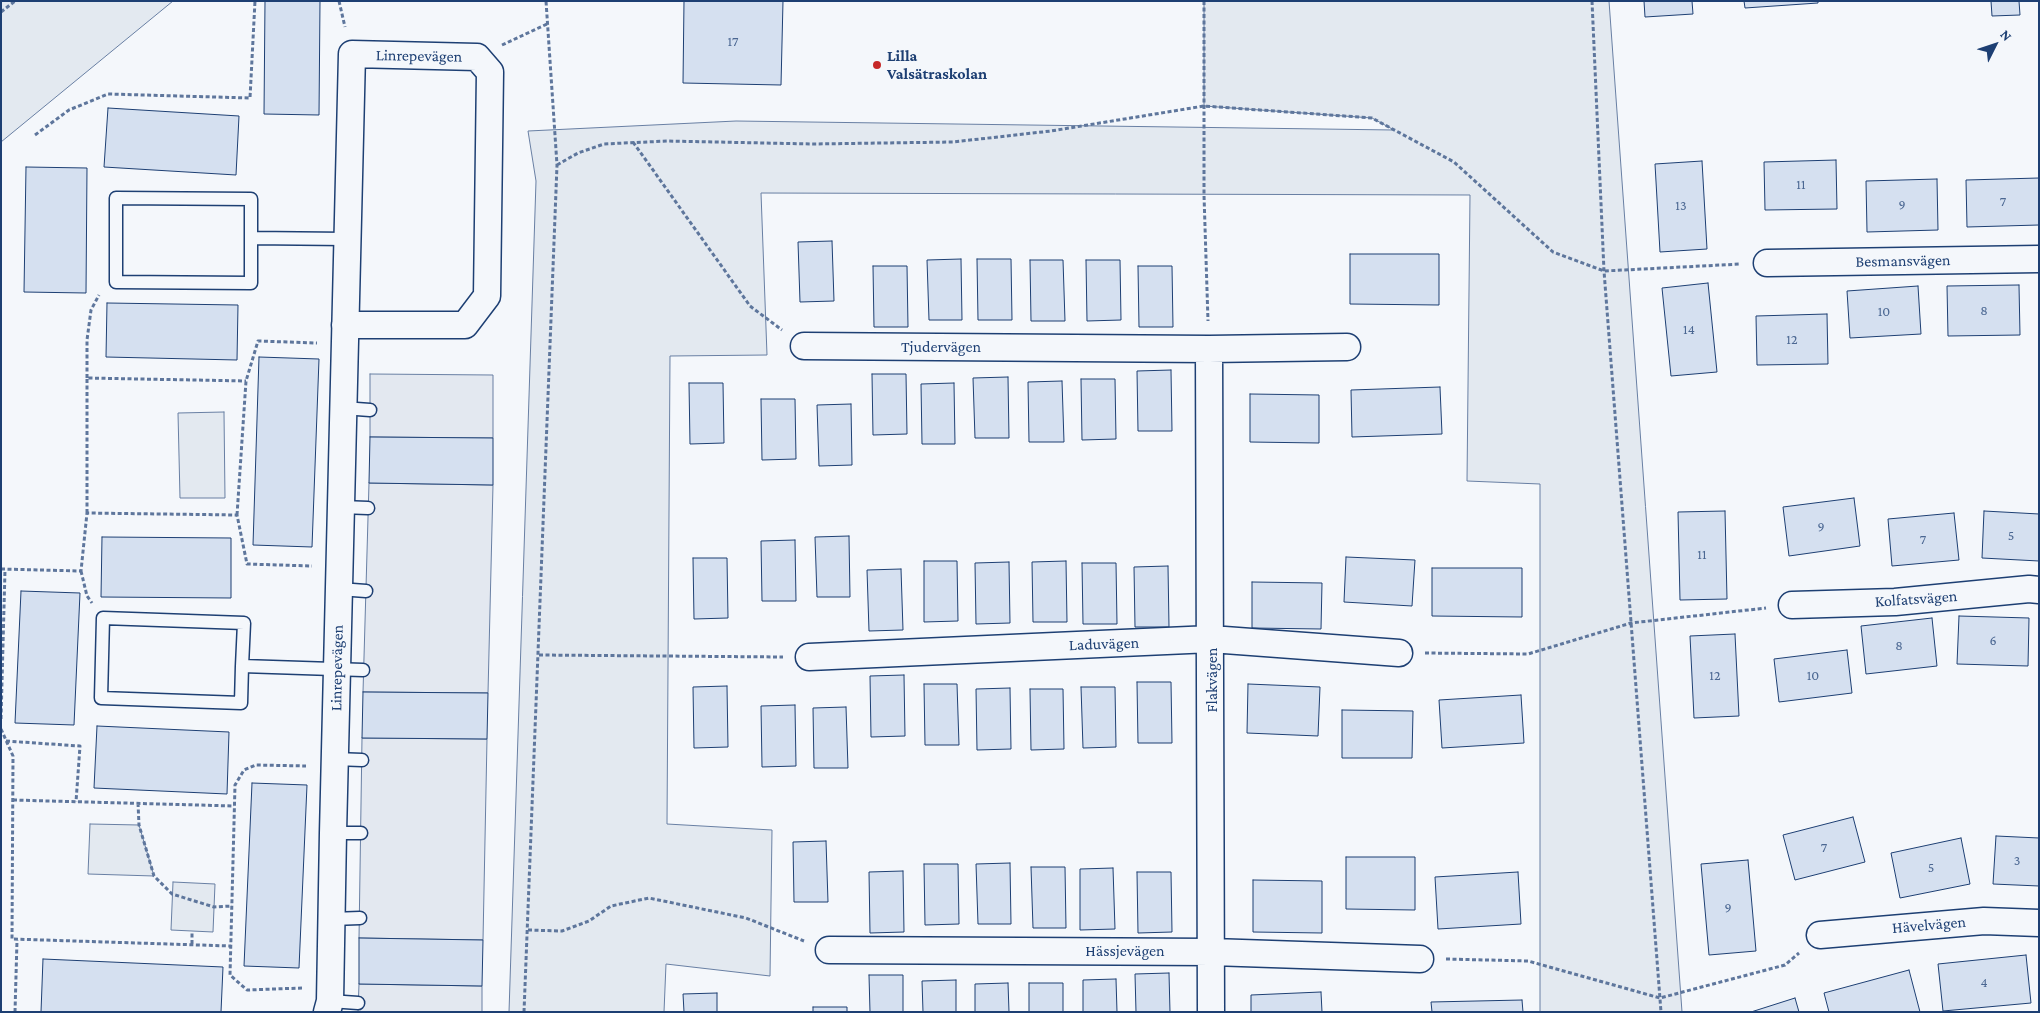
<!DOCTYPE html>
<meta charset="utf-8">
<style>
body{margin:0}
#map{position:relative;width:2040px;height:1013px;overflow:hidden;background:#f4f7fb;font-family:"Crimson Pro",serif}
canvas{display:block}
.frame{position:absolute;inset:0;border:2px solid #1d3f73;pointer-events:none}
.north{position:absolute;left:1970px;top:20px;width:50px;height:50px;-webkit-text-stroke:4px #f4f7fb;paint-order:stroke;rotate:49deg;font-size:14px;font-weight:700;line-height:20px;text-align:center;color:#1d3f73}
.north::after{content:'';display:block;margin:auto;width:18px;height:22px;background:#1d3f73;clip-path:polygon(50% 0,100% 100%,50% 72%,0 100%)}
</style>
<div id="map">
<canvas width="2040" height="1013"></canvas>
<div class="frame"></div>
<div class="north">N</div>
</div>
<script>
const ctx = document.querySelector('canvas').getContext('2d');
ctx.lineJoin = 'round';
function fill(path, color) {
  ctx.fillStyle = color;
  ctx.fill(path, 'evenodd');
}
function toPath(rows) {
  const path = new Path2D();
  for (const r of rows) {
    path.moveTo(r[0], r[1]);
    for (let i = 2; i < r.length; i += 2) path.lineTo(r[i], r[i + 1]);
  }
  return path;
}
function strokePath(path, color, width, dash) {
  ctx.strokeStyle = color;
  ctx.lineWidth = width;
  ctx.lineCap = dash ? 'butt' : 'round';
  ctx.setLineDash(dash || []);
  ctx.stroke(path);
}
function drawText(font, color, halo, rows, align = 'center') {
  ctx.font = font + ' "Crimson Pro",serif';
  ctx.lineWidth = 4;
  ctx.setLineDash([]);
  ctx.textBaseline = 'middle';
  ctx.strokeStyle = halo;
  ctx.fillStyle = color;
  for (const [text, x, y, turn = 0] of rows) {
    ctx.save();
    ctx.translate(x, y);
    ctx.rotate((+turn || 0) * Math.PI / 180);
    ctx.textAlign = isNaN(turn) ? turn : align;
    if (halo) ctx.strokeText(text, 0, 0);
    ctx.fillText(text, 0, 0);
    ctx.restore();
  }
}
const green = toPath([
 [1,1,173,1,1,142,1,1],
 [1204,1,1609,1,1682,1012,1540,1012,1540,484,1467,481,1470,195,761,193,767,355,670,356,667,824,772,830,770,976,666,964,664,1012,509,1012,536,181,528,131,736,121,1394,130,1372,118,1204,106,1204,1],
 [224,412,225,498,180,498,178,413,224,412],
 [90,824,139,825,154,876,88,874,90,824],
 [173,882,215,884,213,932,171,930,173,882]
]);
fill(green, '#e3e9f0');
strokePath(green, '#687fa3', 1);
const parking = toPath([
 [370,374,493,375,493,438,370,437,370,374],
 [369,483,493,485,488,693,363,692,369,483],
 [362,738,487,739,483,940,359,938,362,738],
 [359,984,482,986,482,1012,358,1012,359,984]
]);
fill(parking, '#e3e8f0');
strokePath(parking, '#687fa3', 1);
const building = toPath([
 [265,1,320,1,319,115,264,114,265,1],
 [684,1,783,1,781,85,683,83,684,1],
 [1644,1,1692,1,1693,14,1645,17,1644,1],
 [1744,1,1818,1,1818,3,1745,8,1744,1],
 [1991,1,2019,1,2020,15,1992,16,1991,1],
 [108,108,239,116,236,175,104,167,108,108],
 [1836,160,1837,209,1765,210,1764,162,1836,160],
 [1702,161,1707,249,1660,252,1655,164,1702,161],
 [26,167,87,168,86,293,24,292,26,167],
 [2039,178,2039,225,1967,227,1966,180,2039,178],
 [1937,179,1938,230,1867,232,1866,181,1937,179],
 [832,241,834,301,800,302,798,242,832,241],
 [1350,254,1439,254,1439,305,1350,304,1350,254],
 [961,259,962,320,929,320,927,260,961,259],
 [977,259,1011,259,1012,320,978,320,977,259],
 [1030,260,1063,260,1065,321,1031,321,1030,260],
 [1086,260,1120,260,1121,320,1087,321,1086,260],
 [873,266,907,266,908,327,874,327,873,266],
 [1138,266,1172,266,1173,327,1139,327,1138,266],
 [1708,283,1717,372,1671,376,1662,288,1708,283],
 [2019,285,2020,335,1948,336,1947,286,2019,285],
 [1918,286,1921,334,1850,338,1847,291,1918,286],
 [107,303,238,305,237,360,106,357,107,303],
 [1827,314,1828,364,1757,365,1756,316,1827,314],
 [259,357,319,359,312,547,253,545,259,357],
 [1171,370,1172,431,1138,431,1137,371,1171,370],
 [872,374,906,374,907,434,873,435,872,374],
 [1008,377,1009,438,975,438,973,378,1008,377],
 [1081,379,1115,379,1116,439,1082,440,1081,379],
 [1062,381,1064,442,1029,442,1028,382,1062,381],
 [689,383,723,383,724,443,690,444,689,383],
 [954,383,955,444,922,444,921,384,954,383],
 [1440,387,1442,434,1352,437,1351,390,1440,387],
 [1250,394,1319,395,1319,443,1250,442,1250,394],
 [761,399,795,399,796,459,762,460,761,399],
 [851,404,852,465,819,466,817,405,851,404],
 [370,437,493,438,493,485,369,483,370,437],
 [1854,498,1860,546,1789,556,1783,507,1854,498],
 [1725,511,1727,599,1680,600,1678,512,1725,511],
 [1984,511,2039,514,2039,561,1982,558,1984,511],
 [1954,513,1959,560,1892,566,1888,519,1954,513],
 [849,536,850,597,817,597,815,537,849,536],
 [102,537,231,538,231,598,101,597,102,537],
 [795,540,796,601,762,601,761,541,795,540],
 [1346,557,1415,560,1412,606,1344,602,1346,557],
 [693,558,727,558,728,618,694,619,693,558],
 [924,561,957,561,958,621,924,622,924,561],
 [1066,561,1067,622,1033,622,1032,562,1066,561],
 [1009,562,1010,623,976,624,975,563,1009,562],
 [1082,563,1116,563,1117,624,1083,624,1082,563],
 [1168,566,1169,627,1135,627,1134,567,1168,566],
 [1432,568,1522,568,1522,617,1432,616,1432,568],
 [901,569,903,630,869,631,867,570,901,569],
 [1252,582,1322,583,1321,629,1252,628,1252,582],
 [21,591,80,593,74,725,15,723,21,591],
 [1959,616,2029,618,2028,666,1957,664,1959,616],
 [1932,618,1937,666,1866,674,1861,626,1932,618],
 [1735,634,1739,716,1694,718,1690,636,1735,634],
 [1847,650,1852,693,1779,702,1774,659,1847,650],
 [904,675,905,736,871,737,870,676,904,675],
 [1137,682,1171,682,1172,743,1138,743,1137,682],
 [924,684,957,684,959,745,925,745,924,684],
 [1248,684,1320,687,1318,736,1247,733,1248,684],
 [727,686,728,747,694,748,693,687,727,686],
 [1081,687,1115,687,1116,747,1083,748,1081,687],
 [1010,688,1011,749,977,750,976,689,1010,688],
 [1030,689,1063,689,1064,749,1031,750,1030,689],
 [363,692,488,693,487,739,362,738,363,692],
 [1521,695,1524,743,1442,748,1439,700,1521,695],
 [795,705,796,766,762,767,761,706,795,705],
 [846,707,848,768,814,768,813,708,846,707],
 [1342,710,1413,711,1412,758,1342,758,1342,710],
 [97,726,229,732,227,794,94,788,97,726],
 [252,783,307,785,299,968,244,966,252,783],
 [1853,817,1865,862,1795,880,1783,835,1853,817],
 [1996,836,2039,838,2039,886,1993,884,1996,836],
 [1961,838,1970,884,1900,898,1891,853,1961,838],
 [826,841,828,902,794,902,793,842,826,841],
 [1346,857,1415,857,1415,910,1346,909,1346,857],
 [1748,860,1756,951,1709,955,1701,864,1748,860],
 [1010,863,1011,924,978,924,976,864,1010,863],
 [924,864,958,864,959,924,925,925,924,864],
 [1031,867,1065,867,1066,928,1033,928,1031,867],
 [1113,868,1115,929,1080,930,1080,869,1113,868],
 [903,871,904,932,870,933,869,872,903,871],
 [1137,872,1171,872,1172,932,1138,933,1137,872],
 [1518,872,1521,924,1438,929,1435,877,1518,872],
 [1253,880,1322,881,1322,933,1253,932,1253,880],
 [359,938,483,940,482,986,359,984,359,938],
 [2026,955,2031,1003,1943,1011,1938,964,2026,955],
 [43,959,223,967,221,1012,41,1012,43,959],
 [1909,970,1920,1012,1829,1012,1824,993,1909,970],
 [1169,973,1170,1012,1136,1012,1135,974,1169,973],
 [869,975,903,975,903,1012,870,1012,869,975],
 [1116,979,1117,1012,1083,1012,1083,980,1116,979],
 [956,980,956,1012,923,1012,922,981,956,980],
 [1008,983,1009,1012,975,1012,975,984,1008,983],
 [1029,983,1063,983,1063,1012,1029,1012,1029,983],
 [1321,992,1322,1012,1251,1012,1251,995,1321,992],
 [717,993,717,1012,684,1012,683,994,717,993],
 [1795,998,1799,1012,1751,1012,1795,998],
 [1522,1000,1523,1012,1432,1012,1431,1002,1522,1000],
 [813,1007,847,1007,847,1012,813,1012,813,1007]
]);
fill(building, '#d5e0f0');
strokePath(building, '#1d3f73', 1);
const service = toPath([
 [251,238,251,283,116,282,116,198,251,199,251,238,347,239],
 [343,408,370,410],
 [341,507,368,508],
 [339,589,366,591],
 [242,666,241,703,101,698,103,618,244,623,242,666,363,670],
 [335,759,362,760],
 [333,833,361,833],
 [332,919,360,918],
 [330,1001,358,1003]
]);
const minor = toPath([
 [1767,263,2039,259],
 [804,346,1209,349,1347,347],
 [1209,349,1211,1012],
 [1792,605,1895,602,2029,589,2039,590],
 [809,657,1211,639,1399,653],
 [1820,935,1984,921,2039,923],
 [829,950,1212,952,1420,959],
 [327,1012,330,1001,333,833,352,54,477,57,490,72,487,296,465,325,345,325]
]);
strokePath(service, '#1d3f73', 15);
strokePath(minor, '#1d3f73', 29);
strokePath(toPath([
 [339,1,345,27],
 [1204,1,1204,195,1208,321],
 [1592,1,1604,271,1661,1012],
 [1,12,15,1],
 [502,45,547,24],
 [35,135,69,110,108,94,250,98,255,1],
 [633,142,750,306,782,330],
 [557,165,578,153,604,144,667,141,813,144,953,142,1051,131,1204,106,1372,118,1454,162,1553,252,1604,271,1741,264],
 [87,378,87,340,91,310,99,295],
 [87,513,87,378,246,381],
 [237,515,246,381,258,341,317,343],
 [1,569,81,571,87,513,237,515,247,564,312,566],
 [81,571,87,596,92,603],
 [1425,653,1528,654,1631,623,1766,608],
 [539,655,783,657],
 [1,719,5,570],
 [1,729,13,756,12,939,231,946],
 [6,741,80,746,76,802],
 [13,800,234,806],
 [138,803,139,825,154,876,172,894,214,907,232,906],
 [528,930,562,931,589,921,611,906,649,898,746,918,804,941],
 [192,944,192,931],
 [1446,959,1528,961,1660,998,1785,965,1799,953],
 [302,988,247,990,230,975,235,785,244,770,256,765,306,766],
 [15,1012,17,940],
 [524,1012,557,165,546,1]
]), '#5e769c', 3, [4, 2.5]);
strokePath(service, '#f4f7fb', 12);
strokePath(minor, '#f4f7fb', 26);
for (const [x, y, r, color] of [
 [877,65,5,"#c62828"]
]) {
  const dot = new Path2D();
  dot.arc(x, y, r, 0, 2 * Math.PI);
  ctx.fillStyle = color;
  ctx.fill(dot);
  strokePath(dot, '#f4f7fb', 2);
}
drawText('14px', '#4b6792', null, [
 ["17",733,42],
 ["11",1801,185],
 ["7",2003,202],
 ["9",1902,205],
 ["13",1681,206],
 ["8",1984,311],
 ["10",1884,312],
 ["14",1689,330],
 ["12",1792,340],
 ["9",1821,527],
 ["5",2011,536],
 ["7",1923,540],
 ["11",1702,555],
 ["6",1993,641],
 ["8",1899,646],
 ["12",1715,676],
 ["10",1813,676],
 ["7",1824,848],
 ["3",2017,861],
 ["5",1931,868],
 ["9",1728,908],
 ["4",1984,983]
]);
drawText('16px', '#1d3f73', '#f4f7fb', [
 ["Linrepevägen",419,56,1],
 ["Besmansvägen",1903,261,-1],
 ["Tjudervägen",941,347],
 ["Kolfatsvägen",1916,599,-4],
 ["Laduvägen",1104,644,-2],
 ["Linrepevägen",337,668,-89],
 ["Flakvägen",1212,680,-90],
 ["Hävelvägen",1929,925,-5],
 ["Hässjevägen",1125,951]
]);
drawText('bold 16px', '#1d3f73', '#f4f7fb', [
 ["Lilla",887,56],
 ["Valsätraskolan",887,74]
], 'left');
</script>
